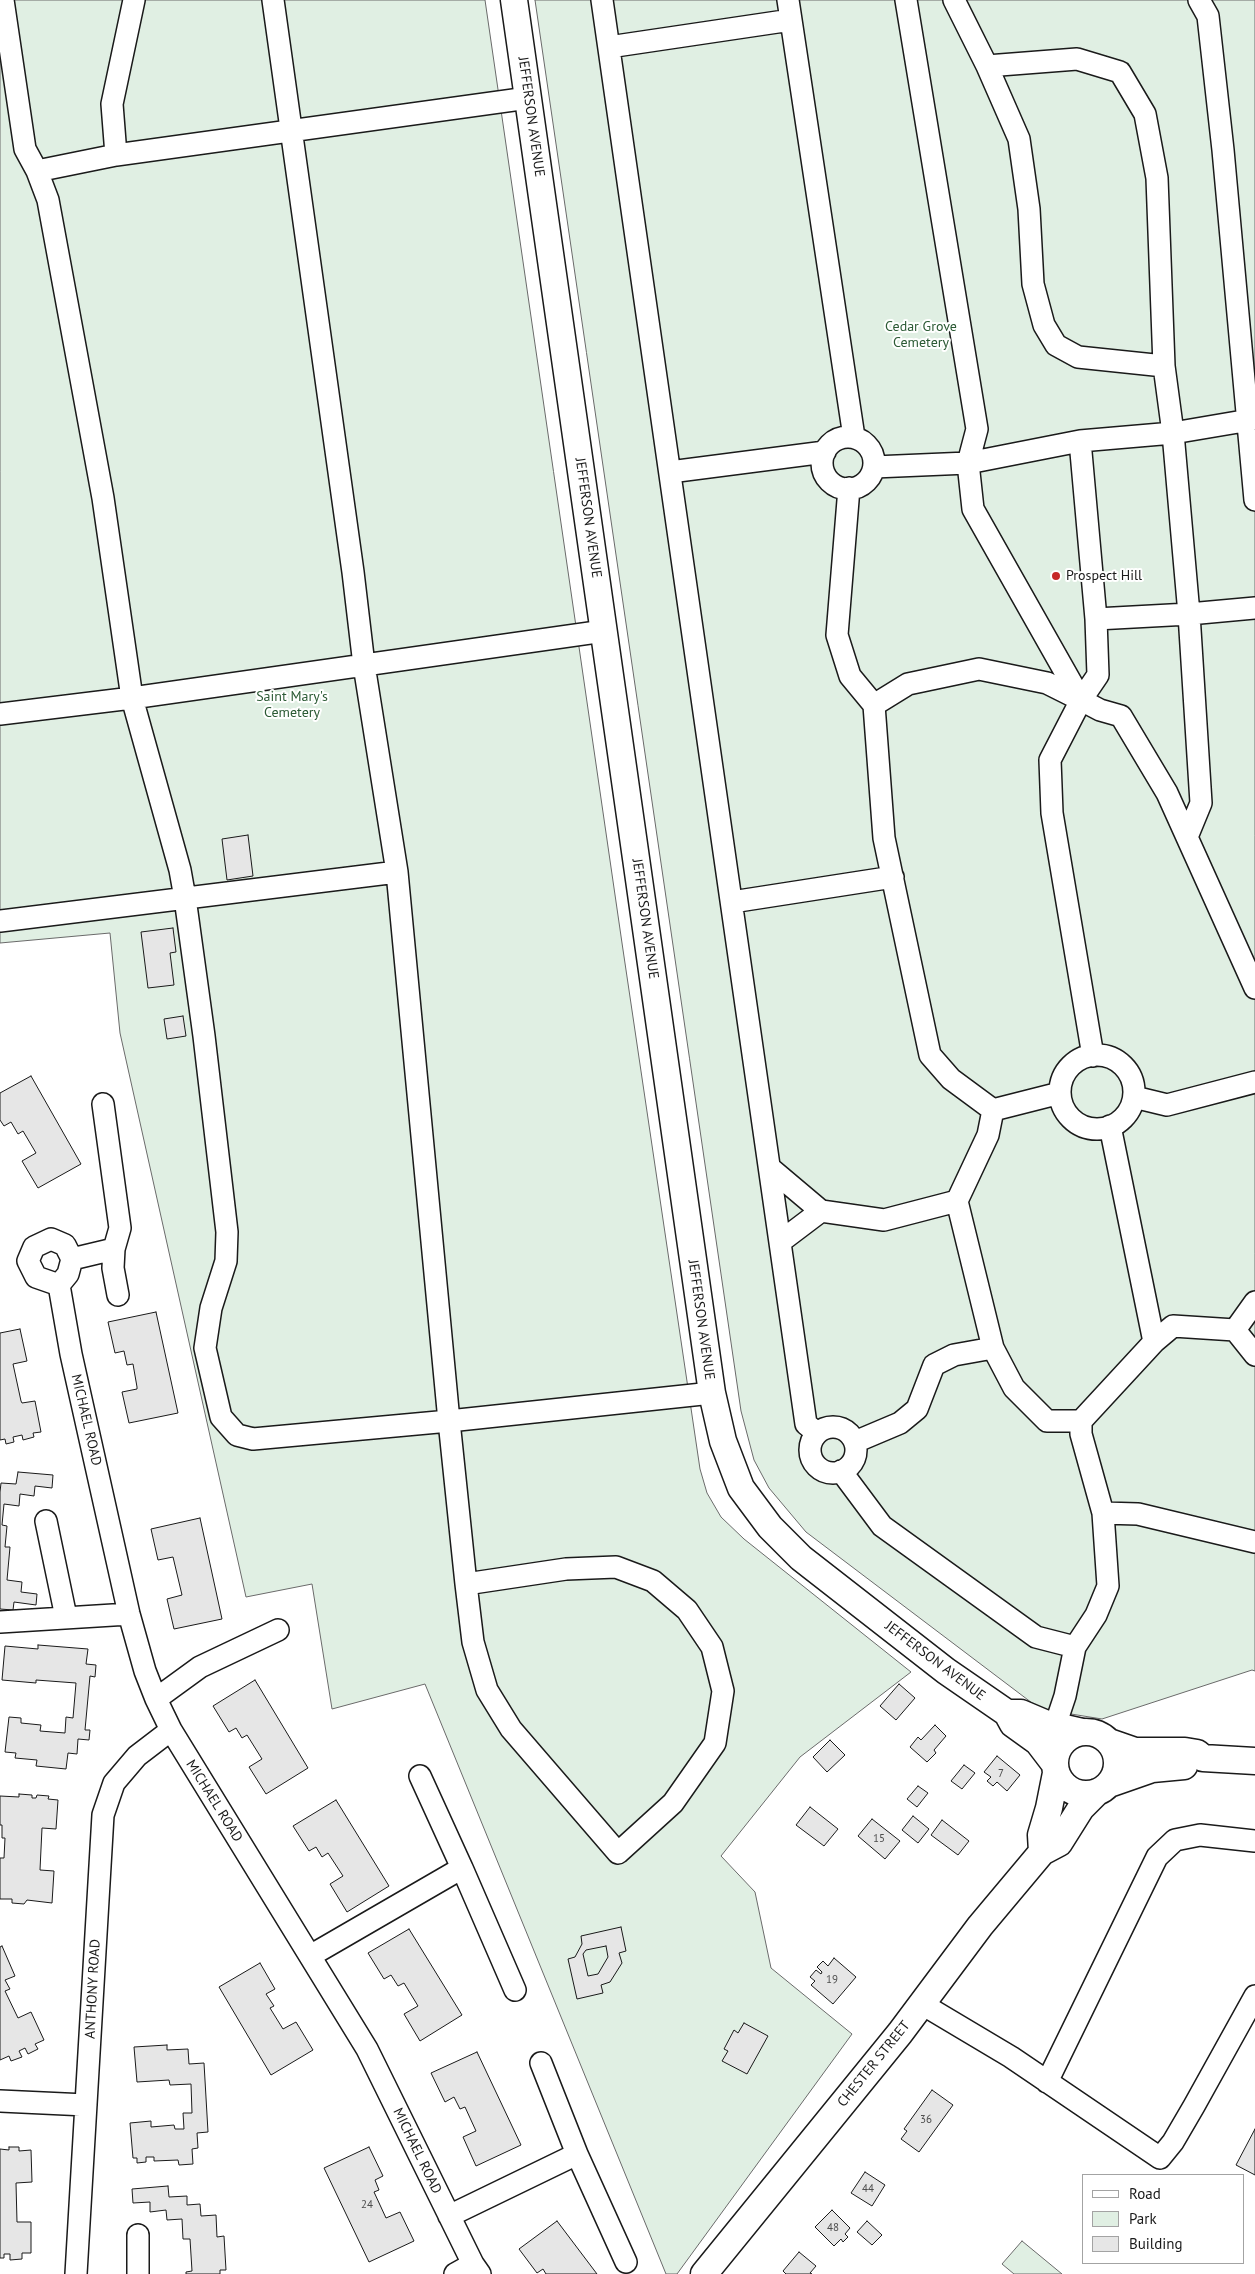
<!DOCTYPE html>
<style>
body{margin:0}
#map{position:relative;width:1255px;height:2274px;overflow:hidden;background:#fff;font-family:"PT Sans",sans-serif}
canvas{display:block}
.legend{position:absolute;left:1082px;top:2174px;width:162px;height:90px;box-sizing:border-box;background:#fff;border:1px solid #a3a3a3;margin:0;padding:6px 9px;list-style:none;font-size:15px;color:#1a1a1a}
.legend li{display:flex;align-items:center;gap:10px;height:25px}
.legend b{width:25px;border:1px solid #a3a3a3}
</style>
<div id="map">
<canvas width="1255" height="2274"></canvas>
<ul class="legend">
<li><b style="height:6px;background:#fff"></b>Road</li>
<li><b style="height:14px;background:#e0efe3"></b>Park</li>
<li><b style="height:14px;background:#e6e6e6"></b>Building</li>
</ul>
</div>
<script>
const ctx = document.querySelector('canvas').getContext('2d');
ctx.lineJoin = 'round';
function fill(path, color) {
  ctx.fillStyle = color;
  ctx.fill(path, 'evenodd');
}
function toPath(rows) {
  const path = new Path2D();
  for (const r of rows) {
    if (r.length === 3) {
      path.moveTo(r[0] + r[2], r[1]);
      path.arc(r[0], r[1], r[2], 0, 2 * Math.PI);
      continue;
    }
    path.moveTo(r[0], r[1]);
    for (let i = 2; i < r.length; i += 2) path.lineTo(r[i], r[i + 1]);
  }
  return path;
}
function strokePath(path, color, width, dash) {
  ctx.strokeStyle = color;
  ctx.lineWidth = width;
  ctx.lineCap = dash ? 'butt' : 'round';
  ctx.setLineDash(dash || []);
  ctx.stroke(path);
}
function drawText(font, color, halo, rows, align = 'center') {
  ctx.font = font + ' "PT Sans",sans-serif';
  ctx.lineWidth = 4;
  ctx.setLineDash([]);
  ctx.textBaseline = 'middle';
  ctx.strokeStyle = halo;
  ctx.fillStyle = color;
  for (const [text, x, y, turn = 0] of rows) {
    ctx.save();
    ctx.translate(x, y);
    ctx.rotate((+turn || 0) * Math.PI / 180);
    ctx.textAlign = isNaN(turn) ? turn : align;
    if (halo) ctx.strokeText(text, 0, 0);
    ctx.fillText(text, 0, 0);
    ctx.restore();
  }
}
const green = toPath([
 [0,0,485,0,622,943,700,1469,707,1493,721,1517,744,1539,911,1672,800,1757,721,1856,755,1892,771,1968,852,2034,677,2274,666,2274,425,1684,332,1709,312,1584,246,1597,120,1033,110,933,0,943,0,0],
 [535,0,1255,0,1255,1671,1252,1670,1102,1719,1040,1709,806,1532,769,1488,754,1460,741,1411,535,0],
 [1022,2241,1062,2274,1014,2274,1002,2264,1022,2241]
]);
fill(green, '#e0efe3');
strokePath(green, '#6a6a6a', 1);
const building = toPath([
 [248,835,253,876,227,880,222,839,248,835],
 [173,928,176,952,170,953,174,985,148,988,141,932,173,928],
 [183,1016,186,1036,167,1039,164,1019,183,1016],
 [31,1076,81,1164,38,1188,22,1161,36,1153,23,1131,18,1134,11,1122,4,1126,0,1120,0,1093,31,1076],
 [156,1312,178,1413,129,1423,122,1392,137,1389,137,1387,133,1364,127,1365,124,1351,115,1353,108,1322,156,1312],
 [20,1329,27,1361,13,1364,21,1401,22,1403,35,1401,41,1432,33,1433,34,1437,23,1440,22,1435,13,1437,14,1442,6,1444,5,1439,0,1440,0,1333,20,1329],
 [18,1472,53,1475,52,1488,35,1486,34,1496,20,1494,19,1506,4,1504,2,1525,7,1526,5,1547,10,1547,7,1580,22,1582,21,1592,37,1594,36,1605,14,1602,13,1610,0,1609,0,1492,1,1483,16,1484,18,1472],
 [200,1518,222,1619,174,1629,167,1599,182,1595,173,1557,158,1560,151,1529,200,1518],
 [38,1645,88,1649,86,1664,96,1665,95,1677,90,1676,85,1730,90,1730,89,1740,78,1739,77,1754,68,1753,66,1769,36,1766,37,1760,15,1758,16,1753,5,1752,9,1717,21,1718,21,1723,41,1725,40,1731,65,1733,66,1717,73,1718,76,1683,36,1680,36,1683,2,1680,5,1646,38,1649,38,1645],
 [255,1680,308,1768,266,1794,249,1767,262,1759,247,1735,242,1738,236,1728,229,1732,213,1706,255,1680],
 [899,1684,915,1698,896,1720,880,1706,899,1684],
 [935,1725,946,1736,934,1750,936,1753,927,1762,910,1747,918,1737,921,1740,935,1725],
 [830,1740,845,1755,827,1772,813,1757,830,1740],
 [997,1756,1020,1775,1007,1791,997,1782,993,1786,987,1781,991,1777,984,1772,997,1756],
 [964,1765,975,1773,962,1789,951,1781,964,1765],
 [918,1786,928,1793,917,1807,907,1799,918,1786],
 [19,1794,32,1795,32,1798,36,1798,37,1795,49,1796,48,1799,58,1800,56,1829,42,1828,40,1870,54,1871,52,1903,27,1900,24,1904,12,1903,12,1899,0,1899,0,1858,4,1858,5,1838,2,1838,2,1825,0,1825,0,1796,19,1797,19,1794],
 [336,1800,389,1886,347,1912,330,1884,343,1876,328,1853,322,1857,316,1847,309,1851,293,1826,336,1800],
 [810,1807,838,1829,824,1846,796,1825,810,1807],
 [913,1816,929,1829,918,1843,902,1830,913,1816],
 [872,1819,900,1841,885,1859,858,1836,872,1819],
 [942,1820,969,1841,958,1855,931,1835,942,1820],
 [621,1927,626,1951,619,1953,622,1963,610,1982,601,1985,603,1993,577,1999,568,1959,575,1957,582,1944,581,1936,621,1927],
 [606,1946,608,1957,598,1974,588,1976,583,1954,586,1950,606,1946],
 [409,1929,462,2015,420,2041,404,2014,418,2006,404,1983,398,1986,391,1975,384,1979,368,1953,409,1929],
 [2,1946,15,1976,5,1980,10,1989,5,1991,18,2018,31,2012,44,2040,35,2044,38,2049,28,2054,25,2048,19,2051,22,2057,11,2061,9,2056,0,2060,0,1947,2,1946],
 [834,1958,856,1977,833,2004,811,1985,815,1981,810,1977,816,1970,821,1974,822,1972,817,1967,823,1961,828,1966,834,1958],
 [260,1963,275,1989,266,1994,274,2006,270,2008,283,2029,296,2022,313,2050,271,2075,219,1987,260,1963],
 [744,2023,768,2036,747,2074,722,2061,728,2051,724,2049,734,2030,738,2033,744,2023],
 [167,2045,167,2050,188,2049,189,2064,204,2063,208,2132,197,2133,198,2148,192,2149,193,2164,179,2165,178,2160,154,2161,154,2157,146,2157,146,2162,137,2163,137,2158,133,2158,130,2123,151,2121,151,2127,174,2125,175,2129,184,2129,183,2113,192,2113,191,2084,170,2085,169,2080,137,2082,134,2047,167,2045],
 [477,2052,521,2145,476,2166,463,2137,476,2131,465,2107,460,2109,454,2097,445,2102,431,2073,477,2052],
 [932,2090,953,2105,919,2152,901,2139,907,2131,904,2129,932,2090],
 [1255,2129,1255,2175,1236,2165,1255,2129],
 [9,2147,19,2147,19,2151,31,2150,32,2182,16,2183,17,2222,31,2222,31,2253,22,2253,22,2259,10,2260,10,2254,4,2254,4,2258,0,2258,0,2149,9,2150,9,2147],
 [369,2147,383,2176,375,2180,379,2190,374,2192,386,2218,400,2212,414,2241,369,2262,324,2168,369,2147],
 [865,2172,885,2185,872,2206,851,2193,865,2172],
 [168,2186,169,2197,187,2196,187,2205,200,2204,201,2216,216,2215,217,2237,224,2236,226,2270,220,2270,220,2274,186,2274,186,2272,192,2271,190,2239,183,2239,182,2219,167,2220,166,2210,150,2212,150,2202,133,2203,132,2189,168,2186],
 [832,2210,850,2228,845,2234,848,2237,843,2242,841,2239,834,2246,815,2227,832,2210],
 [557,2221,597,2274,546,2274,543,2269,537,2273,519,2249,557,2221],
 [867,2221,882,2235,872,2245,857,2232,867,2221],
 [799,2252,816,2266,810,2273,812,2274,786,2274,783,2271,799,2252]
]);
fill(building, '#e6e6e6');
strokePath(building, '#1a1a1a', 1);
const minor = toPath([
 [3,0,25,149,37,171,48,200,103,498,132,698,180,870,185,898,204,1036,227,1232,226,1261,211,1308,205,1348,221,1417,237,1435,253,1439,449,1421,466,1584,473,1642,487,1690,511,1729,618,1853,673,1803,715,1743,723,1691,712,1647,687,1610,653,1581,616,1567,566,1569,466,1584],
 [273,0,353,572,364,665,397,872,449,1421,712,1393],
 [602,0,806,1424,817,1433],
 [788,0,854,437],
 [906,0,977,429,968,463,973,509,1081,700,1100,710,1121,716,1167,793,1255,988],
 [954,0,987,66,1077,59,1120,72,1145,114,1157,178,1164,366,1173,433,1080,441,1096,619,1189,614,1255,608],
 [1199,0,1208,16,1223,150,1255,500],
 [609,47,791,20],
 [987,66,1019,139,1029,209,1033,284,1044,325,1056,345,1078,357,1164,366],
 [116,155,112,104,134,0],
 [37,171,116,155,528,98],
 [848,463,26],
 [874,467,968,463,1080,441],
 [670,472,825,452],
 [849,488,837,635,850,676,874,705,884,838,930,1055,951,1079,993,1110,1060,1093],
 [874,705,908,684,979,669,1047,683,1081,700],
 [0,714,132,698,604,631],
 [1187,837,1201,803,1189,614,1173,433,1255,419],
 [732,902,893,877],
 [0,921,397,872],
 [1097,1092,37],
 [1093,1056,1052,813,1050,760,1081,700,1098,675,1096,619],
 [1134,1097,1167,1105,1255,1082],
 [993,1110,988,1135,957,1201,993,1348],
 [1110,1126,1154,1342,1081,1421,1081,1434,1103,1513,1138,1514,1255,1542],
 [770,1168,821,1211,884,1220,957,1201],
 [780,1242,821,1211],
 [114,1249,113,1268,118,1295],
 [72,1259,114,1249,120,1228,103,1104],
 [59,1285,36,1277,28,1261,34,1247,51,1239,65,1245,72,1259,68,1274,59,1285,71,1354,129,1614,145,1671,156,1699,171,1730,367,2049,473,2264,480,2274],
 [1235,1330,1255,1302],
 [1154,1342,1173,1326,1235,1330,1255,1355],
 [833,1450,23],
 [855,1442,900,1423,917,1409,934,1365,954,1355,993,1348,1014,1388,1047,1421,1081,1421],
 [841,1471,882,1526,1036,1637,1075,1647],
 [46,1521,66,1617],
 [0,1622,129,1614],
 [156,1699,200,1667,278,1630],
 [1055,1726,1065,1696,1075,1647,1096,1615,1108,1586,1103,1513],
 [462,1868,515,1990],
 [310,1956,462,1868,420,1776],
 [922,2004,1011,2057,1160,2158,1173,2142,1194,2106,1255,1996],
 [1047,2082,1157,1857,1175,1840,1200,1835,1255,1841],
 [0,2101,86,2105],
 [577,2154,626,2262],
 [449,2216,577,2154,541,2063],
 [138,2235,138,2274],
 [76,2274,103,1815,114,1783,137,1756,171,1730],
 [455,2274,473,2264]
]);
const major = toPath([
 [514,0,712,1393,723,1441,741,1488,770,1527,801,1558,946,1671,1007,1713,1013,1724,1038,1742,1054,1763],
 [1010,1713,1021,1713,1047,1724,1082,1732],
 [1086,1763,31],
 [1109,1742,1135,1751,1185,1751,1197,1753,1203,1758,1255,1761],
 [1109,1784,1152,1769,1184,1766],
 [1042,1852,1041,1835,1049,1808,1056,1773],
 [704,2274,900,2033,980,1926,1042,1852,1059,1843,1081,1808,1097,1792]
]);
strokePath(minor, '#1a1a1a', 24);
strokePath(major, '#1a1a1a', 29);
strokePath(minor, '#fff', 21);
strokePath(major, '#fff', 26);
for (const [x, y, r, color] of [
 [1056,576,5,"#c62828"]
]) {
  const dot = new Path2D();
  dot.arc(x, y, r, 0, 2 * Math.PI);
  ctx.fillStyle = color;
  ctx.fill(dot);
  strokePath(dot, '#fff', 2);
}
drawText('11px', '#4d4d4d', null, [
 ["7",1001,1774],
 ["15",879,1839],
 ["19",832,1980],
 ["36",926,2120],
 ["44",868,2189],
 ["24",367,2205],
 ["48",833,2228]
]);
drawText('14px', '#1a1a1a', '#fff', [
 ["JEFFERSON AVENUE",531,117,82],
 ["JEFFERSON AVENUE",588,518,82],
 ["JEFFERSON AVENUE",645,919,82],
 ["JEFFERSON AVENUE",701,1320,82],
 ["MICHAEL ROAD",86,1420,77],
 ["JEFFERSON AVENUE",935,1661,37],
 ["MICHAEL ROAD",214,1801,58],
 ["ANTHONY ROAD",93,1989,-87],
 ["CHESTER STREET",874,2064,-51],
 ["MICHAEL ROAD",417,2151,64]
]);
drawText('14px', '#2b5a34', '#fff', [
 ["Cedar Grove",921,327],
 ["Cemetery",921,343],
 ["Saint Mary's",292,697],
 ["Cemetery",292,713]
]);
drawText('14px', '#1a1a1a', '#fff', [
 ["Prospect Hill",1066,576]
], 'left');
</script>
